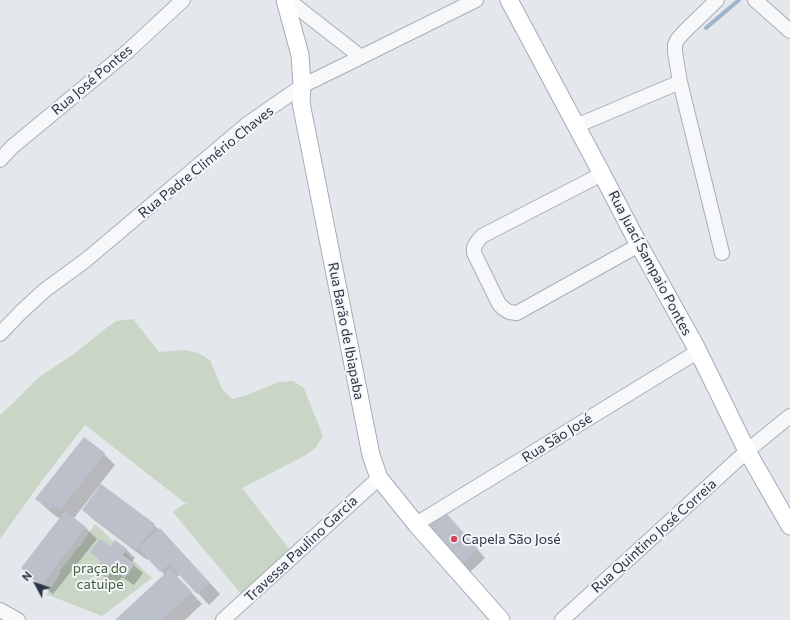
<!DOCTYPE html>
<meta charset="utf-8">
<style>
body{margin:0}
#map{position:relative;width:790px;height:620px;overflow:hidden;background:#e4e7ec;font-family:Commissioner,sans-serif}
canvas{display:block}
.north{position:absolute;left:16px;top:564px;width:40px;height:40px;-webkit-text-stroke:3px #f4f6f9;paint-order:stroke;rotate:311deg;font-size:11px;font-weight:700;line-height:16px;text-align:center;color:#2b3445}
.north::after{content:'';display:block;margin:auto;width:14px;height:18px;background:#2b3445;clip-path:polygon(50% 0,100% 100%,50% 72%,0 100%)}
</style>
<div id="map">
<canvas width="790" height="620"></canvas>
<div class="north">N</div>
</div>
<script>
const ctx = document.querySelector('canvas').getContext('2d');
ctx.lineJoin = 'round';
function fill(path, color) {
  ctx.fillStyle = color;
  ctx.fill(path, 'evenodd');
}
function toPath(rows) {
  const path = new Path2D();
  for (const r of rows) {
    path.moveTo(r[0], r[1]);
    for (let i = 2; i < r.length; i += 2) path.lineTo(r[i], r[i + 1]);
  }
  return path;
}
function strokePath(path, color, width, dash) {
  ctx.strokeStyle = color;
  ctx.lineWidth = width;
  ctx.lineCap = dash ? 'butt' : 'round';
  ctx.setLineDash(dash || []);
  ctx.stroke(path);
}
function drawText(font, color, halo, rows, align = 'center') {
  ctx.font = font + ' Commissioner,sans-serif';
  ctx.lineWidth = 4;
  ctx.setLineDash([]);
  ctx.textBaseline = 'middle';
  ctx.strokeStyle = halo;
  ctx.fillStyle = color;
  for (const [text, x, y, turn = 0] of rows) {
    ctx.save();
    ctx.translate(x, y);
    ctx.rotate((+turn || 0) * Math.PI / 180);
    ctx.textAlign = isNaN(turn) ? turn : align;
    if (halo) ctx.strokeText(text, 0, 0);
    ctx.fillText(text, 0, 0);
    ctx.restore();
  }
}
fill(toPath([
 [133,319,159,352,185,350,198,353,210,360,222,389,232,399,244,396,279,382,293,381,304,388,323,436,316,447,306,455,242,488,290,550,241,594,173,512,181,506,189,502,185,503,85,425,44,478,0,539,0,415,11,405,39,377,74,354,105,329,116,321],
 [95,524,152,578,102,616,51,596,46,595,61,573,59,572,78,547,79,547]
]), '#c9d6c5');
fill(toPath([
 [84,438,104,454,115,465,100,484,154,525,171,541,220,594,209,605,180,574,177,577,202,604,185,620,117,620,165,575,149,558,147,560,94,520,83,510,100,487,99,486,74,518,86,528,97,539,53,594,33,579,22,568,60,519,48,510,37,499],
 [454,522,485,558,469,573,431,529],
 [111,548,127,550,135,558,131,563,143,573,134,585,122,577,116,585,105,577,97,569,102,562,92,552]
]), '#0003');
strokePath(toPath([
 [706,28,739,0]
]), '#9fb4cc', 4);
fill(toPath([
 [84,437,105,453,60,510,53,505,50,510,35,499],
 [101,484,155,524,136,550,82,510],
 [65,511,86,527,42,584,21,568],
 [446,513,478,549,460,566,430,530,429,520],
 [160,528,210,583,197,594,169,564,160,572,138,548],
 [100,539,111,547,115,540,127,549,123,555,135,564,125,578,113,569,107,577,96,569,101,561,90,552],
 [170,569,192,592,162,620,115,620]
]), '#bbc0ca');
const minor = toPath([
 [288,0,361,57],
 [717,0,684,32,677,40,675,45,675,52,680,82,722,253],
 [755,0,790,31],
 [576,126,680,82],
 [0,160,12,147,128,51,183,0],
 [602,174,482,236,477,242,474,247,474,253,499,304,503,308,509,312,517,313,639,245],
 [0,334,21,312,45,290,86,260,246,125,263,113,302,86,361,57,476,0],
 [416,524,697,352],
 [0,610,18,620],
 [223,620,379,478],
 [562,620,747,451,790,416]
]);
const major = toPath([
 [285,0,300,55,302,86,301,103,371,455,379,478,416,524,501,620],
 [509,0,602,174,639,245,696,347,747,451,790,526]
]);
strokePath(minor, '#a9aeb7', 16);
strokePath(major, '#a3abb8', 19);
strokePath(minor, '#f7f8fa', 14);
strokePath(major, '#fff', 17);
for (const [x, y, r, color] of [
 [454,539,4,"#d1495b"]
]) {
  const dot = new Path2D();
  dot.arc(x, y, r, 0, 2 * Math.PI);
  ctx.fillStyle = color;
  ctx.fill(dot);
  strokePath(dot, '#f4f6f9', 1.5);
}
drawText('14px', '#2b3445', '#f4f6f9', [
 ["Rua José Pontes",92,80,-40],
 ["Rua Padre Climério Chaves",206,162,-39],
 ["Rua Juací Sampaio Pontes",650,263,62],
 ["Rua Barão de Ibiapaba",346,331,79],
 ["Rua São José",557,438,-32],
 ["Rua Quintino José Correia",654,536,-42],
 ["Travessa Paulino Garcia",301,549,-43]
]);
drawText('14px', '#2b3445', '#f4f6f9', [
 ["Capela São José",462,539]
], 'left');
drawText('14px', '#3f6138', '#f4f6f9', [
 ["praça do",100,568],
 ["catuipe",100,584]
]);
</script>
